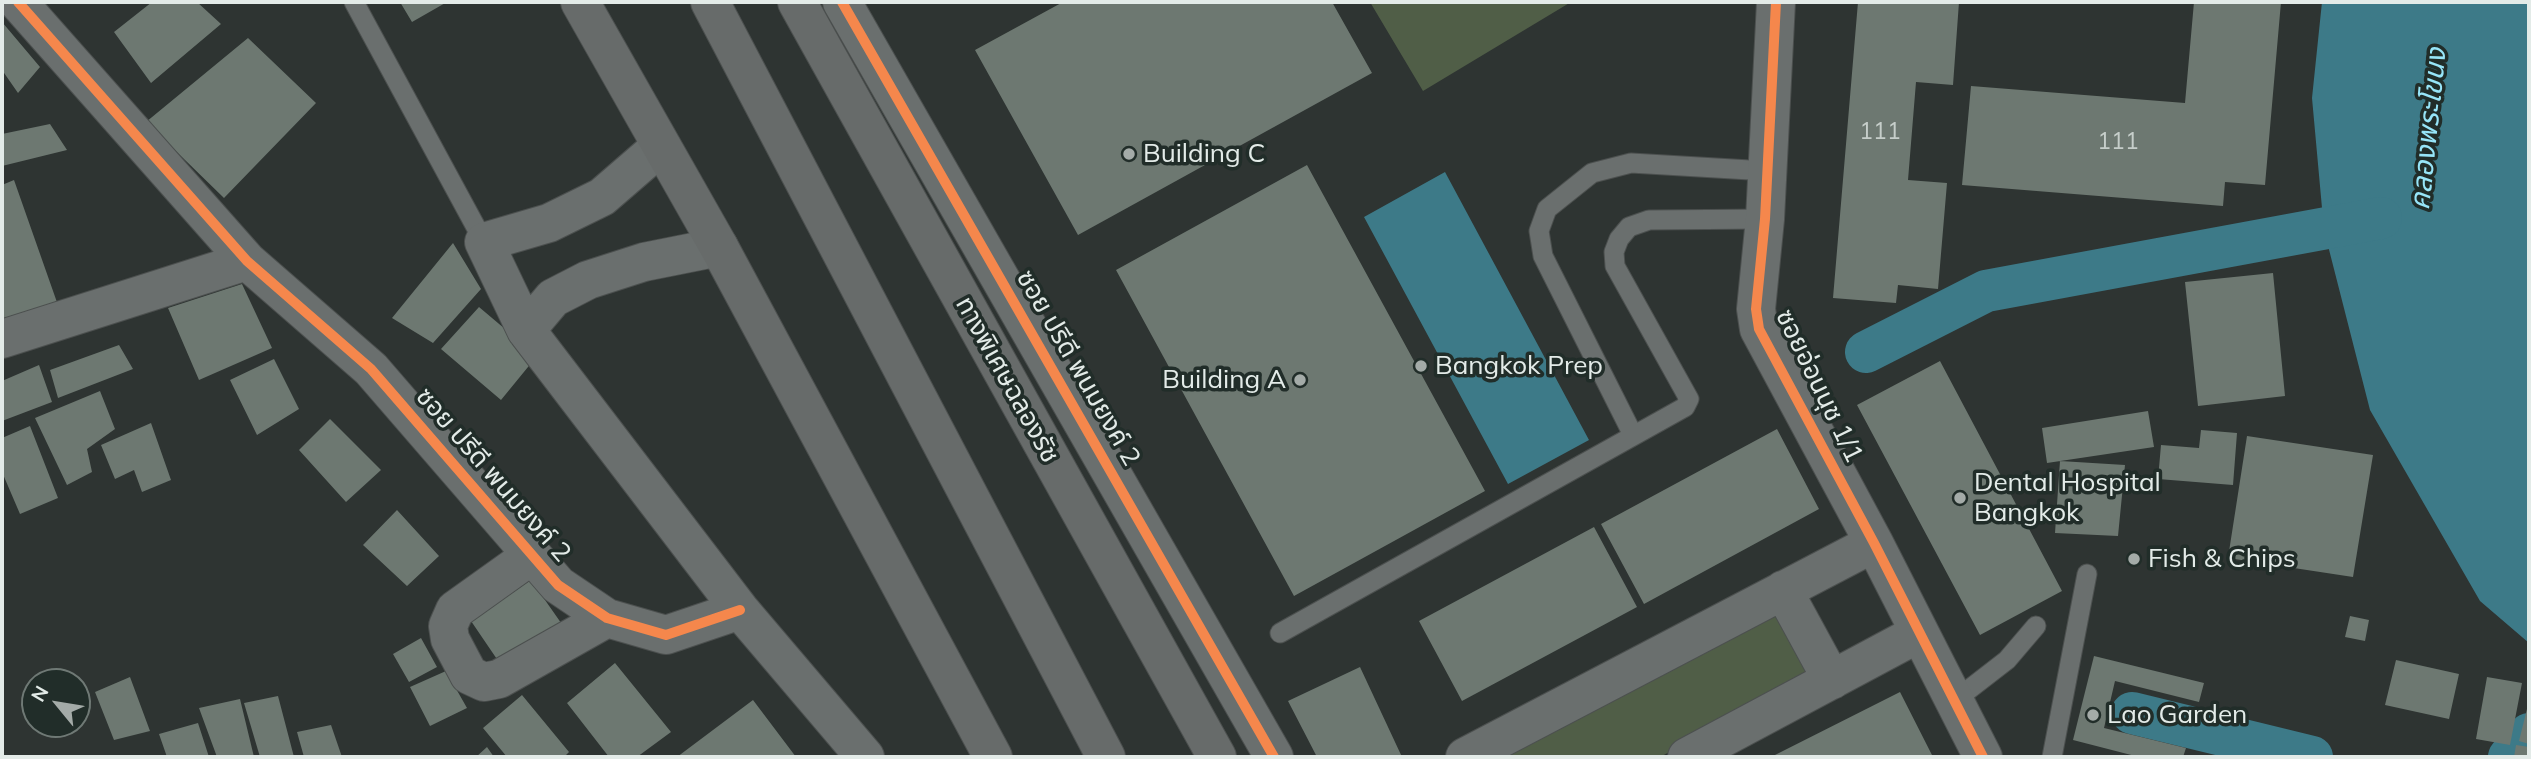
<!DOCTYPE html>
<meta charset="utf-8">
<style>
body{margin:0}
#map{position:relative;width:2531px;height:759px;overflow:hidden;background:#2e3432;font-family:Mulish,sans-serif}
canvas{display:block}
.frame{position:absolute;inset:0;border:4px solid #e3ebe8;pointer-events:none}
.north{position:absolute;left:21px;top:668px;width:70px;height:70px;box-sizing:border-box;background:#212d29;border:2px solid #6f7975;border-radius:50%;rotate:300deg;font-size:19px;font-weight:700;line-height:28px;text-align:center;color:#e3ebe8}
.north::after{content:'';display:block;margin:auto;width:24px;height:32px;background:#a4aba8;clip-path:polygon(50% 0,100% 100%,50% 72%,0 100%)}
</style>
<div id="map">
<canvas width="2531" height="759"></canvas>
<div class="frame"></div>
<div class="north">N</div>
</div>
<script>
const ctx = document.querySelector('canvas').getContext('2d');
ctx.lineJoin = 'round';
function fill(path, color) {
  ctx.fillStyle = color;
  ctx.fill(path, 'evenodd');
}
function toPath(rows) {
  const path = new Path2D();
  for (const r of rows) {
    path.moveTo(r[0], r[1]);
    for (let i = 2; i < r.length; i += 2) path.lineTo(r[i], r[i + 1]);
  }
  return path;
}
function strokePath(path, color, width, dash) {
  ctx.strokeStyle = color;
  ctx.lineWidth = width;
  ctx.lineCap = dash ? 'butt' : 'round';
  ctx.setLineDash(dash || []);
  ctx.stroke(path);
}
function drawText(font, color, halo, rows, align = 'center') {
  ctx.font = font + ' Mulish,"Noto Sans Thai",sans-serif';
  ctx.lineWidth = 7;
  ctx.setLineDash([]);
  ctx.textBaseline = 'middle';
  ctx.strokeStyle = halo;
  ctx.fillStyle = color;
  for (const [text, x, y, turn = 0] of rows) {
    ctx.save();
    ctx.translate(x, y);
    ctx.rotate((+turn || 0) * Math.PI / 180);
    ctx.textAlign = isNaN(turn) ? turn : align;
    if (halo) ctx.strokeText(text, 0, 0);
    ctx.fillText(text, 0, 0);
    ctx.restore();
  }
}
fill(toPath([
 [1370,2,1571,2,1423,91],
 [1778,607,1819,673,1660,757,1502,757]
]), '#505e47');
fill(toPath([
 [2322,2,2529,2,2529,643,2480,601,2370,410,2324,230,2312,98],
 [1445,172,1589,440,1508,484,1364,217]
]), '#3d7a88');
strokePath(toPath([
 [1866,352,1986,291,2381,218],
 [2132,713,2312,757],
 [2509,757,2529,734]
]), '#3d7a88', 42);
fill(toPath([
 [152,2,197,2,221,24,151,83,114,32],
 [400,2,447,2,412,22],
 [1063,2,1332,2,1372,73,1078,235,975,50],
 [1858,2,1959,2,1953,85,1916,82,1908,180,1947,183,1938,289,1898,285,1896,303,1833,298],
 [2194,2,2281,2,2265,185,2225,182,2223,206,1962,185,1971,86,2185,103],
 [2,22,40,67,18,93,2,70],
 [248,38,316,103,224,198,146,122],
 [50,124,67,150,2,166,2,134],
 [1307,165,1485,491,1294,596,1116,270],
 [14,180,59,308,2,325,2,185],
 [453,243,481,289,433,343,392,318],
 [2273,273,2285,396,2198,406,2185,282],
 [242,284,272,348,199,380,168,308],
 [479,307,537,356,501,400,441,349],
 [119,345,133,369,58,398,50,370],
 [274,359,299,409,257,435,230,380],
 [1940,361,2062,591,1980,635,1857,405],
 [39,365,52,402,2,421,2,381],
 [100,391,115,429,87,449,92,472,67,485,35,418],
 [2148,411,2154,447,2047,463,2042,428],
 [330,419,381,470,346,502,299,450],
 [151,423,171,480,142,492,134,470,115,479,101,445],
 [30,426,58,498,20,514,2,472,2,438],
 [1777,429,1819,509,1644,604,1601,524],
 [2201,430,2237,433,2233,485,2158,479,2161,445,2199,448],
 [2247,436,2373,455,2353,577,2228,558],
 [2060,461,2125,465,2118,536,2055,533],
 [397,510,439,556,407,586,363,545],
 [1594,527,1637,607,1462,701,1419,621],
 [531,580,566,630,505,671,471,621],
 [2350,616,2369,620,2365,641,2345,637],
 [421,638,437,667,409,682,393,654],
 [2094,656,2204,683,2199,702,2115,681,2104,728,2186,748,2183,757,2139,757,2073,740],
 [2396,660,2459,674,2449,719,2385,705],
 [615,663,671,732,637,757,609,757,567,703],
 [1360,667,1402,757,1317,757,1288,701],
 [446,671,467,708,430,726,410,687],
 [130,677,150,731,114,740,95,692],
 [2487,677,2522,683,2510,745,2476,739],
 [1900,692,1933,757,1771,757],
 [522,695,569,752,564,757,507,757,483,728],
 [278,696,294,757,260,757,244,703],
 [240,699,254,757,217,757,199,708],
 [753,700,796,757,677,757],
 [2528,705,2529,705,2529,744,2519,741],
 [198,723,209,757,167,757,159,734],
 [331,725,342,757,304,757,297,732],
 [2516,745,2529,747,2529,757,2514,757],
 [487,747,494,757,476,757]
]), '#6d7871');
const lane = toPath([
 [354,2,484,242],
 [1633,435,1543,256,1539,231,1547,209,1592,173,1631,163,1767,171],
 [1280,633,1685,407,1689,399,1615,266,1614,252,1619,239,1629,227,1649,220,1765,219],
 [1954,701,2007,660,2036,626],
 [2052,757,2087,574]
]);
const street = toPath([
 [18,2,247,261,371,369,558,585,607,618,666,635,740,610],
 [842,2,1274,757],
 [1776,2,1765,219,1756,309,1759,329,1874,543,1983,757],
 [661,146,602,197,549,223,484,242,526,330,740,610,865,757],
 [526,330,553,298,588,280,644,262,719,247],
 [2,339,247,261],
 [532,555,455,610,448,626,450,639,469,675,484,682,499,679,607,618],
 [1783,590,1832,680],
 [1465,757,1874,543],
 [1687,757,1919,633]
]);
const highway = toPath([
 [580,2,719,247,993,757],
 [710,2,1106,757],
 [797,2,1217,757]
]);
strokePath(lane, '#4c504f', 21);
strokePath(street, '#4c504f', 40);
strokePath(highway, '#4c504f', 40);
strokePath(lane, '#6a6f6e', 19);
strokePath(street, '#6a6f6e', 38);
strokePath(highway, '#676b6a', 38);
strokePath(toPath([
 [18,2,247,261,371,369,558,585,607,618,666,635,740,610],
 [842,2,1274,757],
 [1776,2,1765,219,1756,309,1759,329,1874,543,1983,757]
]), '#f5874c', 10);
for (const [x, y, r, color] of [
 [1129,154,7,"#a4aba8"],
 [1421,366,7,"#a4aba8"],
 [1300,380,7,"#a4aba8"],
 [1960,498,7,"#a4aba8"],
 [2134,559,7,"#a4aba8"],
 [2093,715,7,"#a4aba8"]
]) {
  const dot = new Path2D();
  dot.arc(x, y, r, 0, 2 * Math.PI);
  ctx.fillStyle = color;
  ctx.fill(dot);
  strokePath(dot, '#212d29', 2.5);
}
drawText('23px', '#c6ceca', null, [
 ["111",1880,132],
 ["111",2118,142]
]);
drawText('26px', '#e3ebe8', '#212d29', [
 ["Building C",1143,154],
 ["Bangkok Prep",1435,366],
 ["Building A",1286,380,"right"],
 ["Dental Hospital",1974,483],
 ["Bangkok",1974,513],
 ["Fish & Chips",2148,559],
 ["Lao Garden",2107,715]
], 'left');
drawText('26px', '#e3ebe8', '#212d29', [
 ["ซอย ปรีดี พนมยงค์ 2",1078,368,60],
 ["ทางพิเศษฉลองรัช",1007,380,61],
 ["ซอยอ่อนนุช 1/1",1819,386,64],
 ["ซอย ปรีดี พนมยงค์ 2",493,475,49]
]);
drawText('italic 28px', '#97e5f8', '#212d29', [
 ["คลองพระโขนง",2429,129,-84]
]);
</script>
